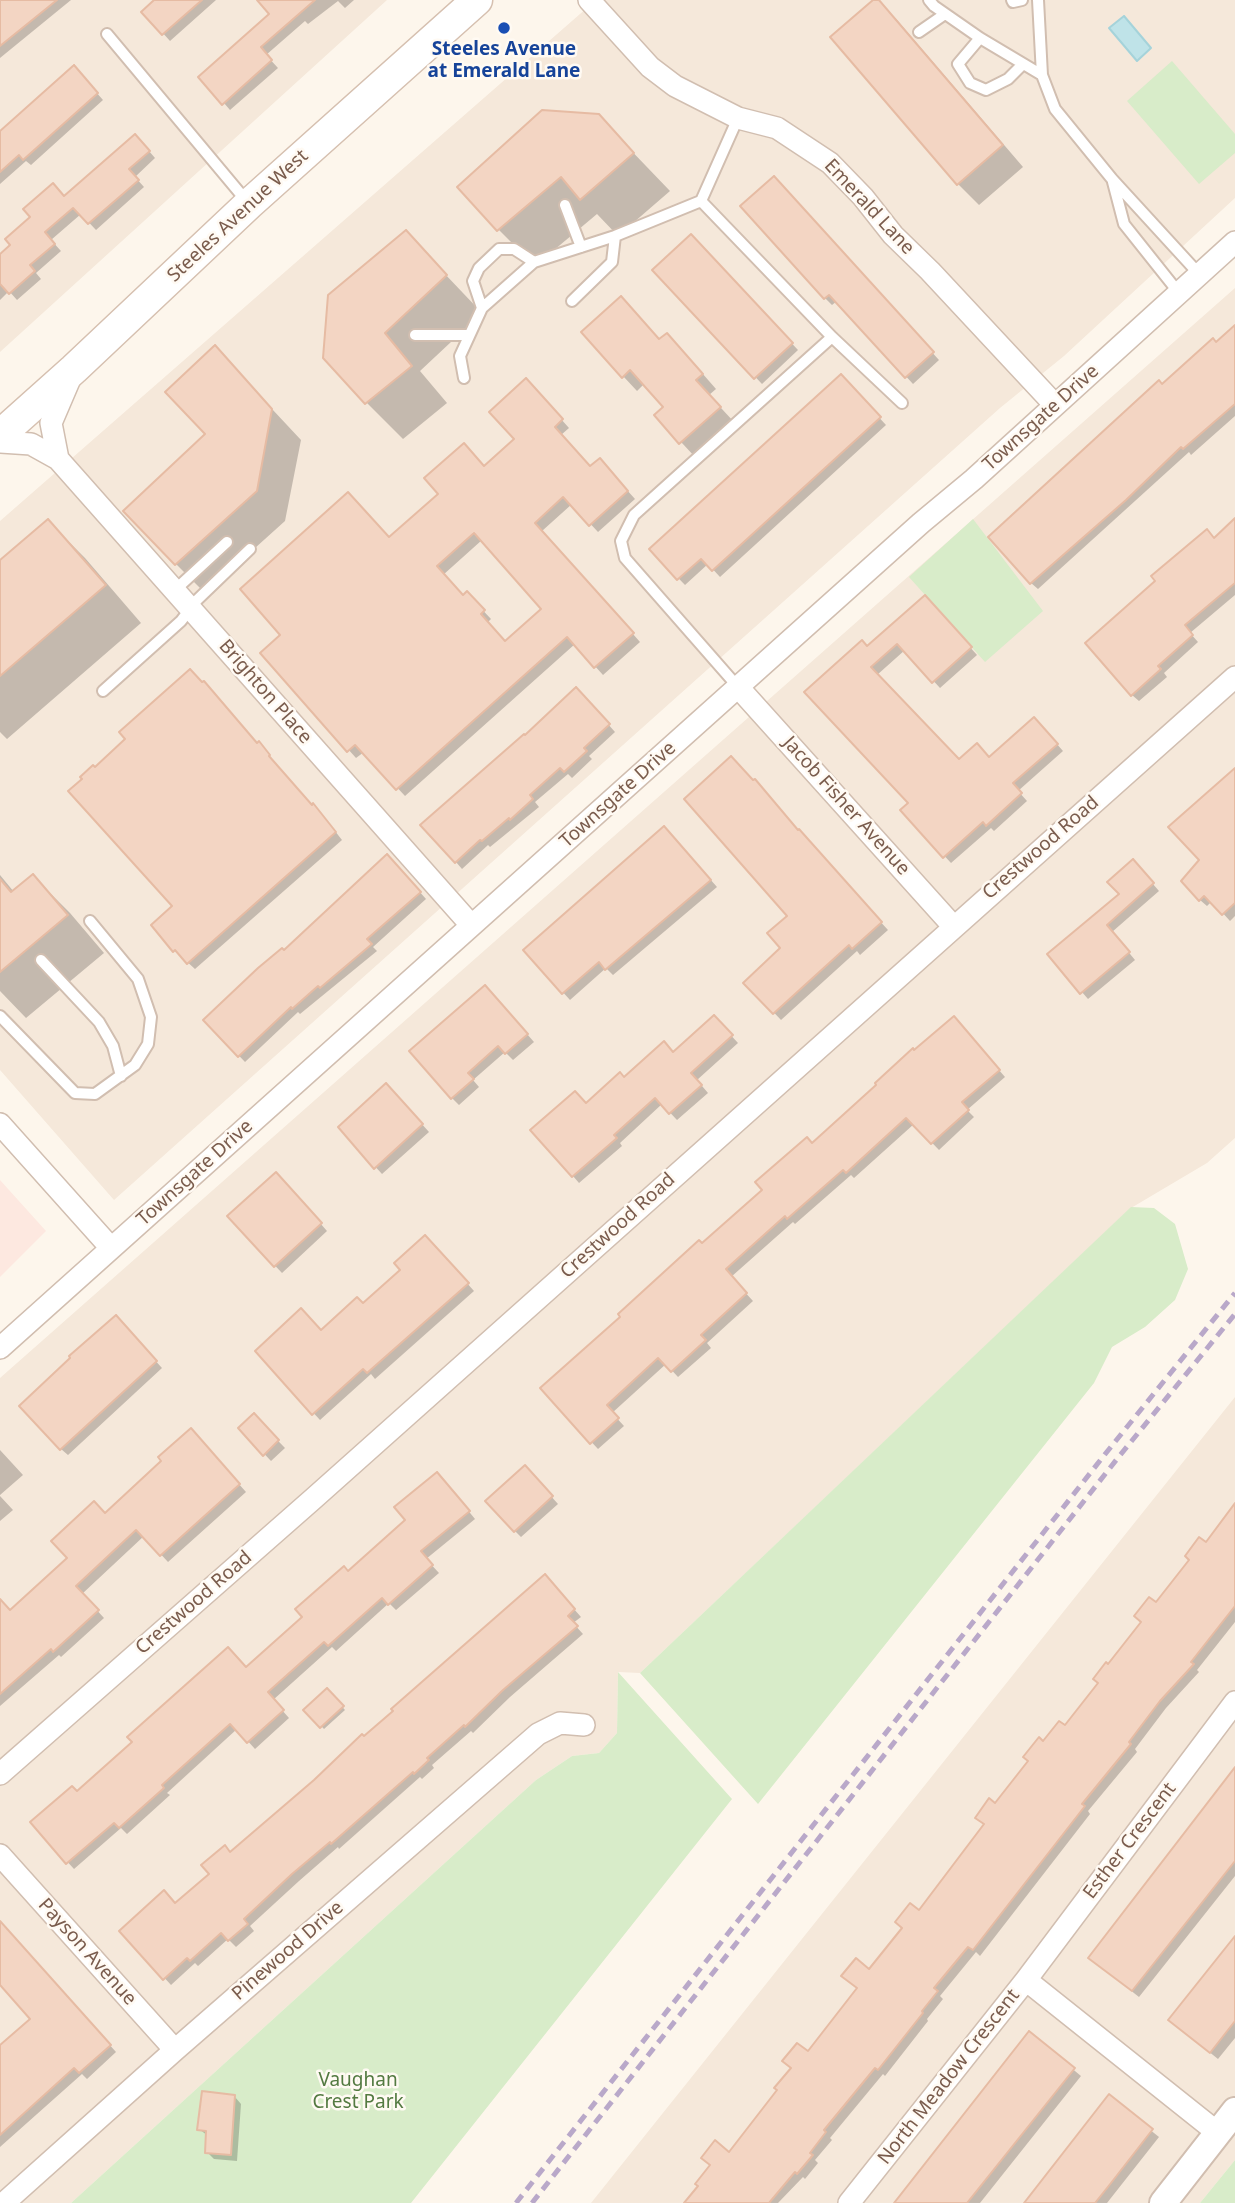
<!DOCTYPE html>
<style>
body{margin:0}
canvas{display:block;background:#fdf6ec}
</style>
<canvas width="1235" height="2203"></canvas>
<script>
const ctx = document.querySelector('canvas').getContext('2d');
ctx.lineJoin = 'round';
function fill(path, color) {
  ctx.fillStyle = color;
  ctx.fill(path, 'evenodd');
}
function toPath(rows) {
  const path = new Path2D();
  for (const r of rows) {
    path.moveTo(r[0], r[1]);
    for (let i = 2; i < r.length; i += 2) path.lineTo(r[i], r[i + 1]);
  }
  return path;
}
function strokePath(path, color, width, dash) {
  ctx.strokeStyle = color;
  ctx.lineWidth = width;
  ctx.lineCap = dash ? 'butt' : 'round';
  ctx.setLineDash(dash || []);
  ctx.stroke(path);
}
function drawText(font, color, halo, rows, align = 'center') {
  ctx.font = font + ' "Noto Sans",sans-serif';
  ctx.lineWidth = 5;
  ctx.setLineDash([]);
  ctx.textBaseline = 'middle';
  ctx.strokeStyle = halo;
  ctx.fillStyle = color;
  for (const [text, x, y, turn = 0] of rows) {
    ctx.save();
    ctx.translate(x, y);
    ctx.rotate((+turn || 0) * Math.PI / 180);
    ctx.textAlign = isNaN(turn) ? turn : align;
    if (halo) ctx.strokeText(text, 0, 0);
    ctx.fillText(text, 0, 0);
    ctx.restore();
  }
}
fill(toPath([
 [0,0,387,0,0,352],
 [596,0,1235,0,1235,198,1064,356,1000,408,114,1200,0,1070,0,521],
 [1235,288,1235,1138,1207,1163,1131,1208,640,1673,618,1672,617,1733,599,1753,572,1756,536,1780,71,2203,0,2203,0,1378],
 [1235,1397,1235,2160,1200,2203,591,2203]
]), '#f5e8da');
fill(toPath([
 [0,1180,46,1231,0,1277]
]), '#fde8e0');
fill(toPath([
 [1172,61,1235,134,1235,153,1199,184,1127,101],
 [973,519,1043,611,985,662,909,577],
 [1131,1207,1154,1208,1175,1224,1188,1269,1175,1300,1145,1327,1112,1347,1094,1383,758,1804,640,1673],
 [618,1672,732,1799,411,2203,71,2203,536,1780,572,1756,599,1753,617,1733],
 [1235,2160,1235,2203,1200,2203]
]), '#d8ecc9');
const water = toPath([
 [1124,16,1151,48,1137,61,1109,28,1124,16]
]);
fill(water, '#bfe3e8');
strokePath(water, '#a5d3da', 2);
fill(toPath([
 [0,0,71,0,0,58],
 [157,0,216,0,170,41,144,12],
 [270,0,354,0,345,8,338,1,308,24,305,21,266,55,278,68,230,110,224,103,272,14],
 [876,0,897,20,1023,167,979,205,958,184],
 [80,74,103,100,31,165,26,161,0,184,0,133],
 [598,116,670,191,618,236,597,214,535,266,498,229],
 [142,143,155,158,135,177,144,187,96,230,81,214,51,240,61,251,36,273,41,279,17,300,9,291,0,300,0,256,65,198],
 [780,185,939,360,913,384,837,301,832,305,825,298],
 [406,233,482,313,420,371,447,403,403,439,366,402],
 [691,236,798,350,762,384,655,270],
 [1235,327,1235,416,1191,455,1189,452,1038,589,1031,583,1162,386,1217,344],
 [660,341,681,349,716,389,709,395,734,422,695,457,656,415,665,407,644,384,637,391,623,376],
 [215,348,301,440,285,521,205,593,176,564,207,434],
 [847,383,886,425,720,577,708,564,685,585,651,550],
 [534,389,569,428,561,435,591,469,607,468,635,499,598,532,572,504,542,531,640,642,603,675,575,644,405,796,364,752,356,758,262,653,390,539,485,468,516,440],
 [482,540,544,609,505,643,487,623,491,619,474,601,463,597,443,575],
 [48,521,85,558,141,623,7,739,0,732,0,563],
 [1235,521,1235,595,1190,633,1198,642,1164,673,1167,677,1139,701,1132,695,1214,540],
 [931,604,977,655,940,688,905,650,877,675,959,762,990,759,1041,726,1063,751,1018,791,1027,801,994,831,991,828,951,863,902,810,910,803,807,692],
 [583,696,615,732,589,756,592,759,572,778,568,774,535,802,539,807,490,847,488,845,462,869,456,862],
 [257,745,265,751,275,762,274,763,312,807,320,812,342,840,195,969,174,950,174,906],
 [1235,770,1235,916,1230,921,1212,901,1207,906,1200,900,1201,860],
 [798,832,888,930,860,955,857,951,781,1020,746,983,783,948,789,916],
 [671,835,717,887,613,975,606,968,570,1000,525,950],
 [394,863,426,899,373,947,377,951,300,1014,298,1012,245,1062,205,1020],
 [1139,868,1159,891,1112,932,1135,960,1088,999,1049,954,1121,895],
 [0,875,14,892,33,876,70,913,104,953,26,1018,0,991],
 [492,994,534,1042,513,1060,505,1052,473,1080,479,1087,459,1105,452,1098],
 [714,1017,738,1043,697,1080,708,1093,677,1120,662,1104,620,1143,622,1146,579,1183,573,1176,587,1105,624,1079,674,1054],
 [960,1025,1005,1077,967,1110,974,1117,939,1150,914,1124,854,1178,851,1175,795,1224,793,1222,731,1277,753,1301,707,1343,711,1348,678,1377,666,1364,612,1413,624,1426,598,1449,542,1389,914,1052],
 [393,1092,429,1132,382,1174,340,1128],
 [283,1181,327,1231,282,1273,229,1217],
 [432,1244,474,1291,375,1379,371,1374,320,1420,257,1351,321,1332,363,1306],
 [122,1324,162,1368,68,1455,61,1449],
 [254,1416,285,1448,271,1461,240,1428],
 [197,1437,246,1492,168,1562,144,1536,82,1594,104,1618,61,1657,59,1655,0,1706,0,1617,10,1612,69,1558,105,1515],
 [0,1450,23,1475,0,1495],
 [531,1474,558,1504,521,1537,515,1531],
 [444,1481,475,1519,426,1559,439,1573,396,1610,389,1603,336,1651,332,1647,273,1700,289,1718,255,1749,237,1729,167,1793,170,1795,127,1834,121,1828,74,1869,32,1823,246,1669,407,1521],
 [0,1496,13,1510,0,1521],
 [1235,1506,1235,1622,1197,1670,1199,1672,1166,1708,1135,1749,1137,1752,1088,1811,1090,1814,980,1956,976,1952,940,1996,943,1999,927,2019,928,2021,885,2076,883,2074,830,2138,832,2140,815,2160,818,2163,805,2179,803,2177,778,2203,686,2203,729,2154,808,2054,869,1971,919,1912,985,1825,977,1818,995,1805,1043,1743,1065,1728,1156,1604],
 [551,1583,581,1617,573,1623,583,1634,510,1697,473,1733,471,1731,432,1765,434,1768,422,1779,420,1777,339,1849,338,1847,299,1881,250,1926,254,1931,236,1947,228,1939,198,1966,195,1963,171,1985,122,1931,176,1905,230,1854,364,1738],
 [327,1690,345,1710,324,1729,306,1710],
 [1235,1768,1235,1876,1139,1997,1097,1964],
 [0,1923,116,2052,87,2079,82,2074,0,2147,0,2047,32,2019,0,1983],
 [1235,1941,1235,2038,1218,2059,1177,2026],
 [1029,2033,1081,2076,980,2203,897,2203],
 [235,2097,241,2104,237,2161,214,2159,207,2152,208,2136,199,2129],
 [1109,2097,1159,2137,1107,2203,1026,2203]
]), '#0003');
const building = toPath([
 [0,0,57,0,0,46,0,0],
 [154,0,202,0,162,35,141,12,154,0],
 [257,0,315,0,261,47,272,60,222,105,198,77,269,14,257,0],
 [873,0,879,0,1003,145,957,185,830,37,873,0],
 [74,65,98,93,23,160,19,155,0,172,0,131,74,65],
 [542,110,599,114,634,153,580,200,561,177,497,231,457,187,542,110],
 [135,134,150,151,129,169,139,180,88,224,73,208,45,232,55,244,30,265,35,271,9,294,0,284,0,254,10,245,5,239,30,217,23,209,53,183,64,196,135,134],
 [774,176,934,352,905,378,829,295,824,299,740,206,774,176],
 [406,230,447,275,385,333,412,366,365,404,323,358,328,295,406,230],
 [691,234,793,343,754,379,652,270,691,234],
 [621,296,659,339,667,333,703,374,696,380,721,407,679,444,654,415,663,407,630,370,622,378,581,332,621,296],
 [1235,325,1235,404,1183,449,1181,447,1126,500,1030,584,988,537,1159,380,1162,384,1213,338,1216,342,1235,325],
 [215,345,272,409,257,491,175,565,123,511,205,434,165,392,215,345],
 [841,374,881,417,712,571,701,559,677,580,649,549,841,374],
 [526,378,563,419,555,427,590,466,600,458,628,491,589,526,563,497,535,523,634,633,594,668,567,637,396,790,355,745,347,752,260,653,280,635,240,589,348,492,389,537,438,494,424,478,464,443,484,466,514,439,489,412,526,378],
 [474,533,541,609,505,641,481,614,485,610,467,591,463,595,437,566,474,533],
 [1235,518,1235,583,1185,625,1193,635,1158,666,1161,669,1131,696,1085,643,1155,581,1151,576,1207,529,1214,538,1235,518],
 [48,519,106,585,0,676,0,560,48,519],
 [925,595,972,647,932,683,897,644,871,667,959,759,977,743,989,757,1034,717,1058,744,1013,783,1022,793,986,826,983,822,943,858,900,810,908,803,804,692,862,640,867,646,925,595],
 [190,669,202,682,204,681,257,743,259,741,270,755,269,756,312,805,313,803,336,832,187,964,175,950,173,952,151,925,172,906,68,791,82,779,80,777,93,765,95,767,125,739,119,732,190,669],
 [576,687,610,724,584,748,587,751,564,772,560,768,530,795,533,799,510,820,509,818,482,841,480,840,455,863,420,825,524,734,525,735,576,687],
 [731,756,753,780,755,779,798,830,799,829,882,922,852,949,849,945,773,1014,743,983,780,948,767,933,787,916,684,799,731,756],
 [1235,768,1235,903,1222,915,1204,896,1199,901,1181,881,1199,860,1168,827,1235,768],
 [664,826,711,880,605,970,599,962,562,994,523,950,664,826],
 [387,854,421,892,367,939,372,944,320,988,318,986,292,1009,291,1007,238,1057,203,1020,258,968,282,948,284,950,387,854],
 [1133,859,1154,883,1107,925,1130,952,1080,994,1047,954,1119,894,1107,882,1133,859],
 [33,874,68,915,0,972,0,879,11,892,33,874],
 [485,985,528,1034,505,1054,498,1046,468,1073,474,1079,451,1099,409,1051,485,985],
 [714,1015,733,1035,691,1073,702,1085,669,1114,655,1098,614,1135,617,1138,572,1177,530,1130,575,1091,586,1103,620,1072,624,1077,664,1041,673,1052,714,1015],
 [954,1016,1000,1070,962,1102,969,1110,931,1144,906,1118,846,1173,843,1170,787,1219,785,1216,726,1269,747,1293,701,1335,706,1340,671,1372,658,1358,607,1405,619,1418,590,1444,540,1388,620,1317,618,1314,699,1240,702,1243,762,1190,755,1182,807,1137,812,1143,876,1085,875,1083,913,1048,914,1050,954,1016],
 [386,1083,423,1124,374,1169,338,1127,386,1083],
 [276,1172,322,1223,274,1267,227,1216,276,1172],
 [425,1235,469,1283,367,1373,363,1369,312,1415,255,1351,301,1308,321,1330,357,1297,363,1303,400,1270,394,1263,425,1235],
 [116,1315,157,1361,60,1450,19,1406,70,1358,69,1356,116,1315],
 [254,1413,279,1440,263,1456,238,1428,254,1413],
 [191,1428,240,1484,160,1556,136,1530,76,1586,99,1610,53,1652,51,1649,0,1694,0,1599,10,1610,67,1558,51,1541,94,1501,105,1513,161,1461,158,1457,191,1428],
 [525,1465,553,1496,514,1532,485,1501,525,1465],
 [437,1472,470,1511,421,1551,433,1565,388,1605,382,1598,328,1646,324,1642,268,1692,284,1710,247,1743,230,1724,162,1785,164,1788,119,1828,114,1823,66,1864,30,1822,72,1786,77,1791,132,1742,127,1737,228,1647,246,1667,302,1617,295,1609,344,1566,348,1571,405,1520,394,1507,437,1472],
 [1235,1503,1235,1606,1191,1662,1194,1664,1160,1701,1129,1742,1131,1744,1082,1804,1085,1806,973,1950,968,1947,934,1988,938,1991,922,2011,923,2013,878,2070,875,2068,824,2130,826,2132,810,2153,813,2155,797,2174,795,2172,769,2203,684,2203,698,2186,695,2184,710,2165,701,2158,715,2140,729,2152,777,2090,774,2088,791,2068,782,2061,797,2043,808,2051,857,1988,841,1976,856,1958,869,1969,902,1928,895,1922,910,1903,919,1910,984,1824,975,1818,989,1798,995,1803,1028,1761,1023,1757,1039,1737,1043,1741,1059,1721,1065,1725,1098,1683,1093,1679,1106,1662,1108,1664,1141,1622,1134,1616,1149,1597,1156,1602,1189,1560,1185,1556,1199,1537,1206,1542,1235,1503],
 [545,1574,575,1609,568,1616,578,1626,503,1690,465,1727,464,1725,427,1758,429,1760,414,1774,413,1772,331,1844,330,1842,292,1874,244,1919,248,1924,228,1941,221,1933,190,1961,187,1958,163,1980,119,1931,164,1890,175,1903,209,1874,201,1865,225,1845,230,1852,314,1780,362,1734,364,1736,393,1711,391,1709,545,1574],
 [327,1688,344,1706,320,1728,303,1710,327,1688],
 [1235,1767,1235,1861,1132,1991,1088,1958,1235,1767],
 [0,1921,111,2045,79,2073,74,2068,0,2135,0,2045,30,2019,0,1985,0,1921],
 [1235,1936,1235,2021,1210,2053,1168,2020,1235,1936],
 [1029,2031,1075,2068,967,2203,894,2203,1029,2031],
 [202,2091,235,2095,231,2155,205,2153,206,2131,197,2130,202,2091],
 [1109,2094,1153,2129,1111,2183,1095,2203,1024,2203,1109,2094]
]);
fill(building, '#f3d5c3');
strokePath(building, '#e6bba3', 2);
const service = toPath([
 [929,0,934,6,980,38,1042,75],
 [1012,0,1013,2,1022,0],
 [1038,0,1042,75,1055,109,1112,179,1199,274],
 [919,32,945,14],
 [107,34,249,204],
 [980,38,958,64,970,83,986,90,1008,79,1023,64],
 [1113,182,1124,224,1179,293],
 [701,201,832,337,902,403],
 [565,205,581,247],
 [572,301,612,262,615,236],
 [482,308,473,281,479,268,499,249,514,249,534,262],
 [415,335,469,335],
 [464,378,460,356,482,308,534,262,615,236,701,201,738,118],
 [175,590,227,542],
 [738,687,625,558,621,541,634,515,832,337],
 [103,691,181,621,197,600,250,549],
 [41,960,99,1022,113,1046,121,1076],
 [0,1016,75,1093,95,1094,135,1065,148,1044,151,1017,138,979,90,921]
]);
const minor = toPath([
 [589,0,650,67,675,86,738,118,777,128,830,163,863,197,893,235,930,271,1055,405],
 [0,442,31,444,58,459,471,925],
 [58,459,51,423,72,374],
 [738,687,953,926],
 [0,1124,111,1248],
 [0,1348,921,523,974,479,1235,242],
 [0,1774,313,1499,1235,677],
 [0,1855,175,2050],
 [1026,1980,1235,1702],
 [4,2203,175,2050,538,1734,560,1723,584,1725],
 [849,2203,1026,1980,1218,2133]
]);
const tertiary = toPath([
 [1163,2203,1235,2111]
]);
const secondary = toPath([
 [0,435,74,369,249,204,477,0]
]);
strokePath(service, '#d1beb0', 14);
strokePath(minor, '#d1beb0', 24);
strokePath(tertiary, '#d1beb0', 30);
strokePath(secondary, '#d6c0b0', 33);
strokePath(service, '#fff', 10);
strokePath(minor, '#fff', 21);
strokePath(tertiary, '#fff', 26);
strokePath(secondary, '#fff', 30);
strokePath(toPath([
 [516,2203,1106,1453,1235,1293],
 [532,2203,1117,1459,1235,1314]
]), '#b9a8c9', 5, [10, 7]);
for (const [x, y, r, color] of [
 [504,28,7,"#1a4fb4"]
]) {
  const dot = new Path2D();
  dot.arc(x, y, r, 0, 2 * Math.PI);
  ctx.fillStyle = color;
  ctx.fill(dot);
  strokePath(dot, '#fffaf3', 2.5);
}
drawText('bold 19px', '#164399', '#fffaf3', [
 ["Steeles Avenue",504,50],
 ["at Emerald Lane",504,72]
]);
drawText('19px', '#7a5c4d', '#fffaf3', [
 ["Emerald Lane",869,207,47],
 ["Steeles Avenue West",238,216,-43],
 ["Townsgate Drive",1041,418,-42],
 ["Brighton Place",265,692,49],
 ["Townsgate Drive",618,795,-42],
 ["Jacob Fisher Avenue",846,806,48],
 ["Crestwood Road",1041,848,-41],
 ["Townsgate Drive",195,1173,-42],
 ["Crestwood Road",618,1226,-42],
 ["Crestwood Road",194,1603,-41],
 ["Esther Crescent",1130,1841,-53],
 ["Pinewood Drive",288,1951,-41],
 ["Payson Avenue",87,1952,48],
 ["North Meadow Crescent",949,2077,-52]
]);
drawText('19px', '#537a41', '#fffaf3', [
 ["Vaughan",358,2081],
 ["Crest Park",358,2103]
]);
</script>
